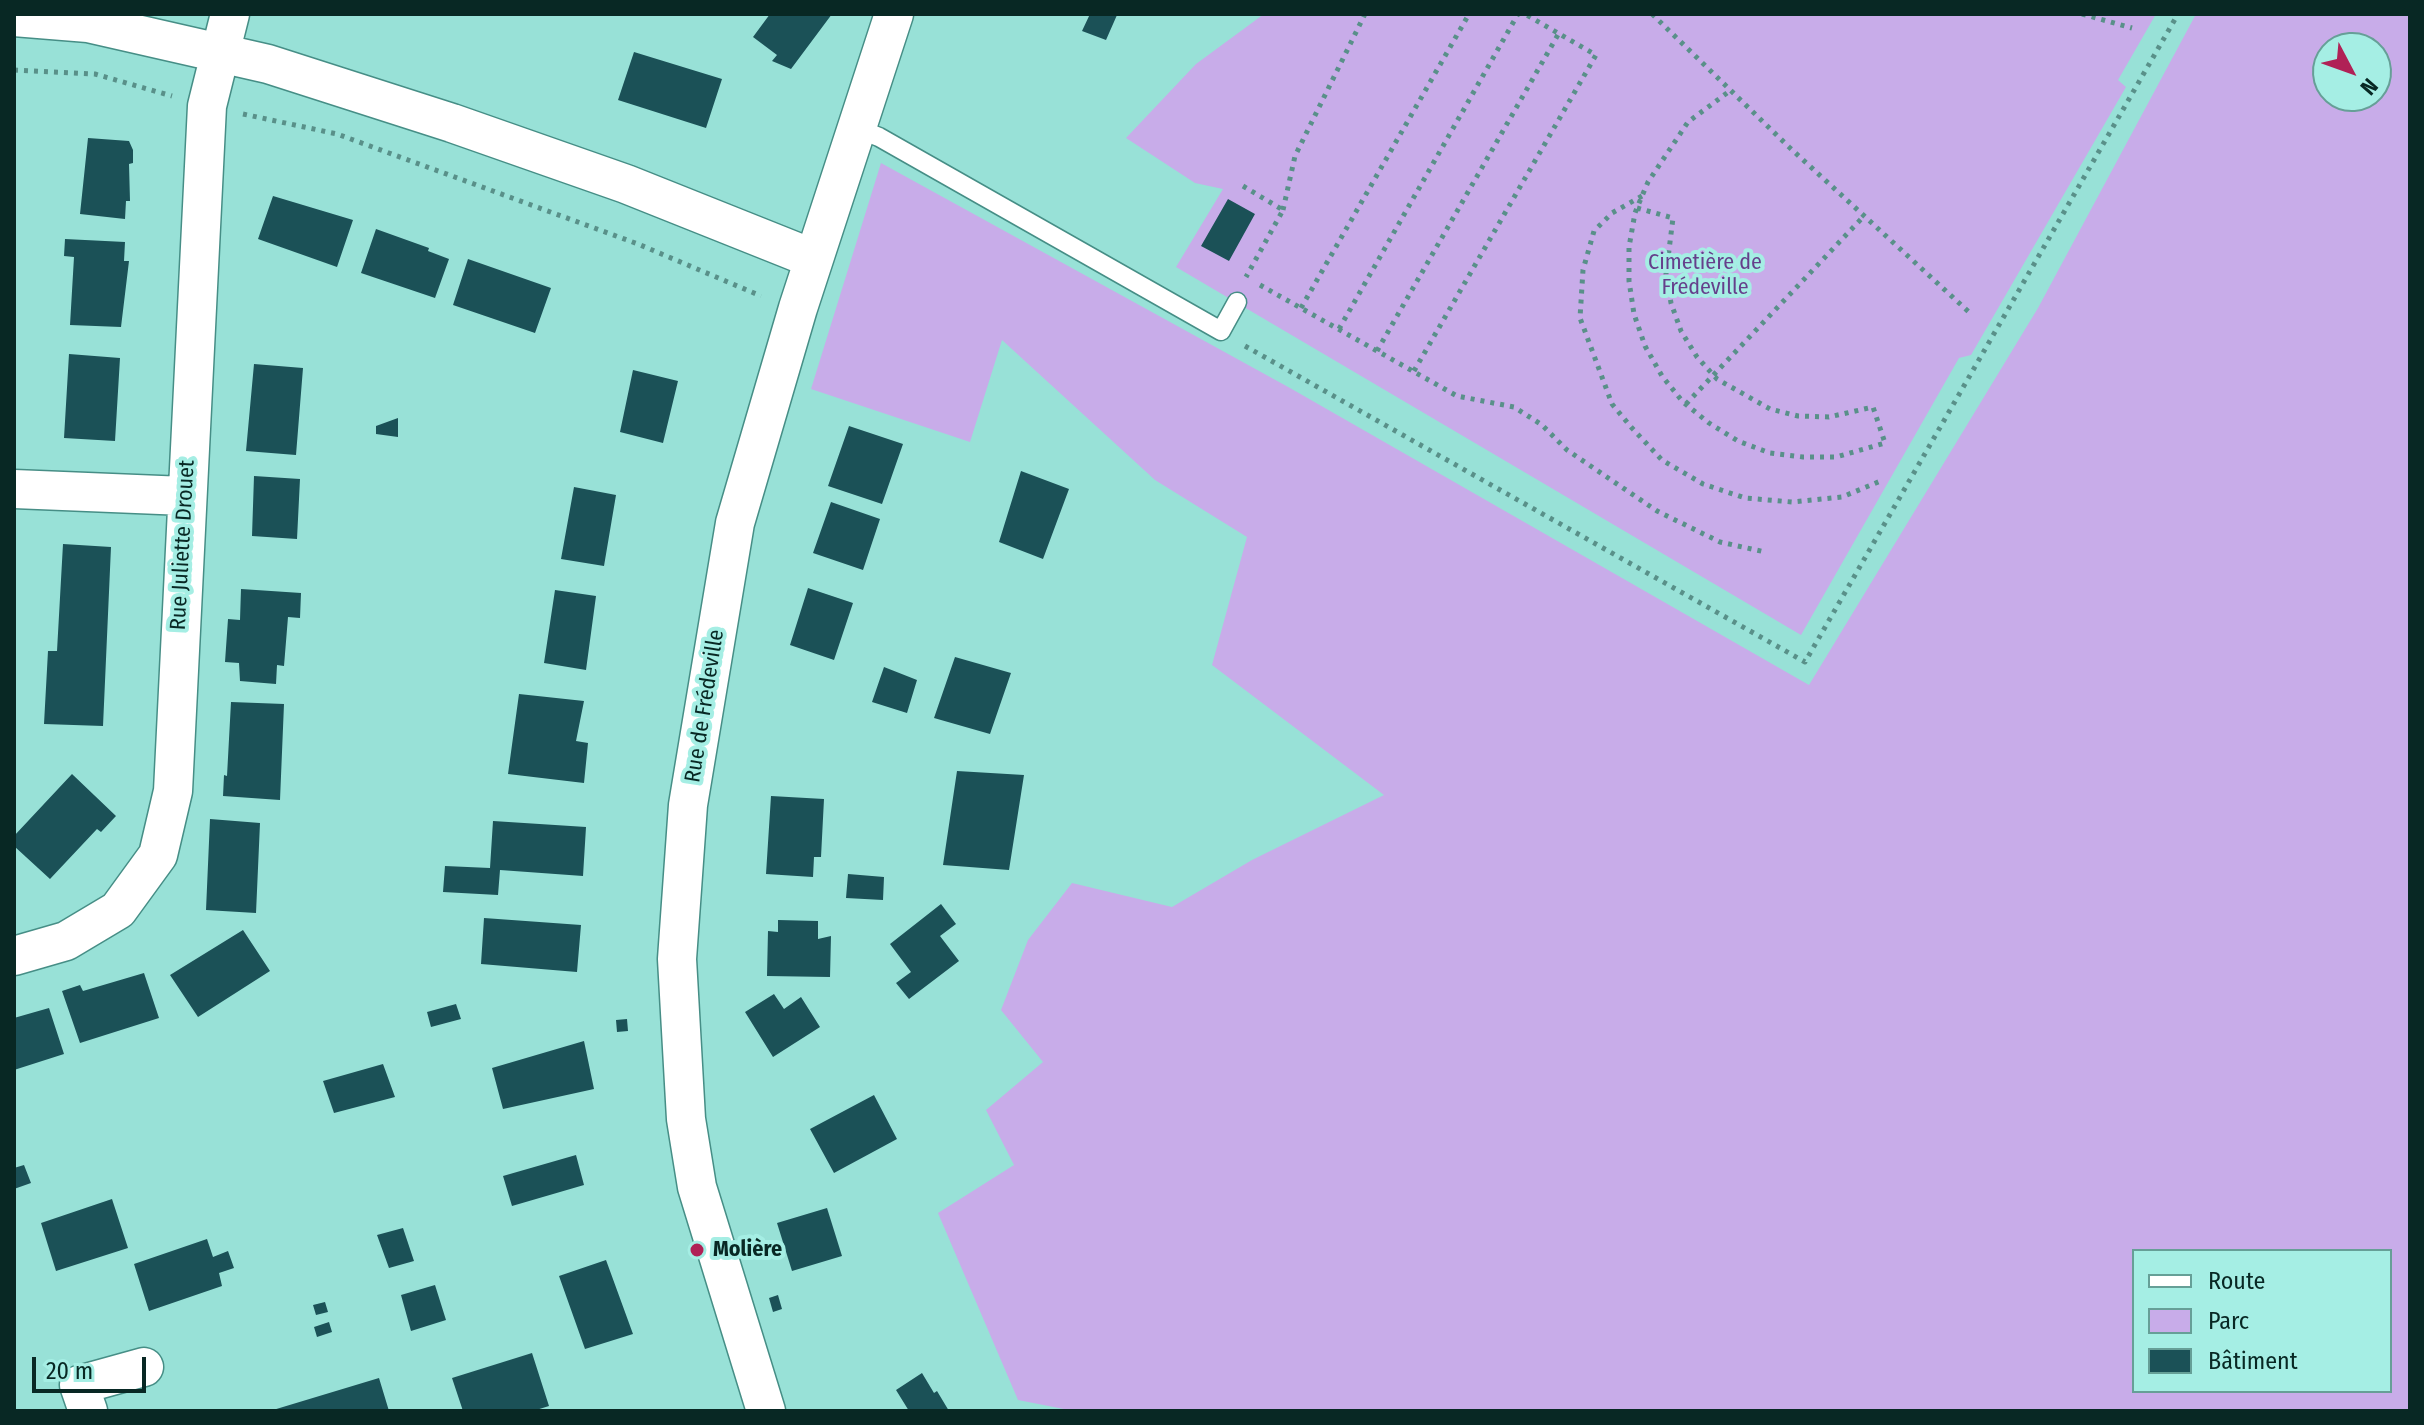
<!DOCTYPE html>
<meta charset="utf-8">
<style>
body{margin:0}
#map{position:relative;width:2424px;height:1425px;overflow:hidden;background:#98e1d7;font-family:"Fira Sans Condensed",sans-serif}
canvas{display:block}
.frame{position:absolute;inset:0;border:16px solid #082824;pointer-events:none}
.legend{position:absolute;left:2132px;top:1249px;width:260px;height:144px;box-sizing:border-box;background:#a5eee4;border:2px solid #669f97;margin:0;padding:10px 14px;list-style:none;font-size:24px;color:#082824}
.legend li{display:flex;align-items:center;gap:16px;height:40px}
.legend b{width:40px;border:2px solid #669f97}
.north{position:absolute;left:2312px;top:32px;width:80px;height:80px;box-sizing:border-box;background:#a5eee4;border:2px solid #669f97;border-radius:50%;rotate:131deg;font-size:22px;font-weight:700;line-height:32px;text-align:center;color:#082824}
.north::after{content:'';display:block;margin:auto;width:28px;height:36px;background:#b02156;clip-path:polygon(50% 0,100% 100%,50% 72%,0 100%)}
.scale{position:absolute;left:32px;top:1357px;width:114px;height:36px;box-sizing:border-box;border:4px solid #082824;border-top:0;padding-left:10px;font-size:24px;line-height:28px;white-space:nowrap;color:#082824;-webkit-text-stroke:6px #a5eee4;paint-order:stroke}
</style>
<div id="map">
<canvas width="2424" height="1425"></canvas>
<div class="frame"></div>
<ul class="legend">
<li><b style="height:10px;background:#fff"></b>Route</li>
<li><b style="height:22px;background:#c8ace9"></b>Parc</li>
<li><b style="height:22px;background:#1b5157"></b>Bâtiment</li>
</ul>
<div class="north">N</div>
<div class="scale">20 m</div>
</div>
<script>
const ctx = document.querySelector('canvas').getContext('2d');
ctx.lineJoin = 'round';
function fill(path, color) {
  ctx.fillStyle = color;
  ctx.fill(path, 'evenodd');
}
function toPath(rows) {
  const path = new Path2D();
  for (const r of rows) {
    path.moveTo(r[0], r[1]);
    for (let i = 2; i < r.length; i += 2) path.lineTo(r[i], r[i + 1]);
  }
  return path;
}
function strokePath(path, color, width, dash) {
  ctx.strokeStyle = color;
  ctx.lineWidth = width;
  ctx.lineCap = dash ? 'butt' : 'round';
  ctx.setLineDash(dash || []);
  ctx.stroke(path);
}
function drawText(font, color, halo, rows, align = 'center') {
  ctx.font = font + ' "Fira Sans Condensed",sans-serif';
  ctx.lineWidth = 8;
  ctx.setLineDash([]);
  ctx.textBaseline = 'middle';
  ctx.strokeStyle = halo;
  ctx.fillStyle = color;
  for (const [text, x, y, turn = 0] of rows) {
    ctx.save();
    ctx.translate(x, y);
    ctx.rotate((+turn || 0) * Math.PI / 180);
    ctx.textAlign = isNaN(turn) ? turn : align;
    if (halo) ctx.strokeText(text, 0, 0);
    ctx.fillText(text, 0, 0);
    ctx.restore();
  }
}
fill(toPath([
 [1264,14,2156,14,2118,80,2126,87,1971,355,1959,358,1801,635,1176,267,1223,189,1195,183,1126,138,1196,64],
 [2196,14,2410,14,2410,1411,1074,1411,1018,1400,938,1213,1014,1165,986,1110,1043,1062,1001,1010,1028,940,1072,883,1172,907,1252,860,1384,795,1212,665,1247,537,1155,480,1002,340,970,442,811,389,881,163,1290,388,1809,685,2038,308],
 [2376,48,2376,96,2328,96,2328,48],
 [2134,1251,2390,1251,2390,1391,2134,1391]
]), '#c8ace9');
fill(toPath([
 [770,14,832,14,791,69,772,61,777,55,753,37],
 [1090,14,1117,15,1106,40,1082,31],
 [634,52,722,79,706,128,618,100],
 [88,138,129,141,133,150,133,163,129,164,130,201,126,201,125,219,80,214],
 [273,196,353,220,337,267,258,239],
 [1228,199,1255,214,1229,261,1201,246],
 [376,229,429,248,428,251,449,259,435,298,361,273],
 [65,239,125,242,124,261,129,261,121,327,70,325,74,257,64,256],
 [468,259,551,288,535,333,453,305],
 [69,354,120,358,115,441,64,438],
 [254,364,303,368,296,455,246,451],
 [633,370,678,381,663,443,620,432],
 [398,418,398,437,376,434,376,426],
 [849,426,903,444,882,504,828,486],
 [1021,471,1069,489,1043,559,999,542],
 [254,476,300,479,297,539,252,536],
 [574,487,616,495,604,566,561,559],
 [831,502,880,519,863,570,813,553],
 [63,544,111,547,103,726,44,724,48,651,57,651],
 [808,588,853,603,834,660,790,645],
 [241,589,301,593,300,618,288,617,284,666,277,665,276,684,240,681,239,663,225,662,228,619,240,620],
 [555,590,596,596,586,670,544,663],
 [955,657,1011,673,990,734,934,718],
 [884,667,917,680,907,713,872,702],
 [519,694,584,701,576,741,588,743,584,783,508,774],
 [231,702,284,704,280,800,223,796,224,775,227,776],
 [957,771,1024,775,1009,870,943,865],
 [72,774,116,816,101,832,97,829,50,879,14,846,14,836],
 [771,796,824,799,821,857,814,857,813,877,766,874],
 [210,819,260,823,256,913,206,910],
 [493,821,586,827,583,876,500,870,498,895,443,892,445,866,490,868],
 [848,874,884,877,883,900,846,898],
 [941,904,956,924,940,936,959,961,909,999,896,983,911,972,890,944],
 [484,918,581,925,577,972,481,964],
 [778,920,818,921,818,939,831,936,830,977,767,976,768,931,778,932],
 [243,930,270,971,198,1017,170,975],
 [144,973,159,1018,80,1043,62,991,80,985,83,991],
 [774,994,784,1009,801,997,820,1027,773,1057,745,1012],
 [456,1004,461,1019,431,1027,427,1012],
 [49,1008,64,1054,14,1070,14,1018],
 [627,1019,628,1031,617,1032,616,1020],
 [584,1041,594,1089,503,1109,492,1068],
 [383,1064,395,1097,334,1113,323,1081],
 [874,1095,897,1139,834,1173,810,1129],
 [576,1155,584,1185,512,1206,503,1176],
 [24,1165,31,1183,14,1189,14,1168],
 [112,1199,128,1248,56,1271,41,1223],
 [827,1208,842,1256,792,1271,777,1223],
 [403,1228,414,1261,389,1268,377,1235],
 [207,1239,213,1257,228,1251,234,1268,219,1273,222,1286,149,1311,134,1264],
 [606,1260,633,1334,585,1349,559,1276],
 [435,1285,446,1320,411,1331,401,1295],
 [778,1295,782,1309,773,1312,769,1298],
 [325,1302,328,1312,316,1315,313,1305],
 [329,1322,332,1332,317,1337,314,1327],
 [532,1353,549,1406,533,1411,463,1411,452,1378],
 [922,1373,934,1393,937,1391,949,1411,909,1411,896,1390],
 [379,1378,389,1411,273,1411,273,1410]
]), '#1b5157');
const lane = toPath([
 [856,128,879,137,1221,331,1237,302]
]);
const street = toPath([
 [14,17,88,23,268,64,452,123,626,184,814,259],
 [14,489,185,496],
 [14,956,66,941,118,910,158,855,173,791,207,106,230,14],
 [88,1411,79,1385,144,1367],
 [766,1411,697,1187,686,1119,677,959,688,805,735,523,798,308,894,14]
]);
strokePath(lane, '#468e86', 21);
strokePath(street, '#468e86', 41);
strokePath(toPath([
 [1652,14,1789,147,1970,313],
 [2082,14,2132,28],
 [14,70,95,74,172,96],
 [243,114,337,134,638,244,761,296],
 [1243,186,1283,210,1246,277],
 [1642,196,1612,213,1594,231,1583,270,1580,318,1612,404,1631,427,1662,460,1703,484,1745,498,1792,502,1842,497,1883,480],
 [1637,208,1673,218,1666,274,1671,303,1681,331,1697,357,1717,379,1770,409,1798,416,1829,417,1873,407,1885,443,1836,457,1803,457,1770,453,1738,441,1709,423,1683,402,1662,376,1645,346,1634,314,1629,281,1629,247,1635,213,1637,208,1642,196,1648,182,1688,122,1731,90],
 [1283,210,1295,156,1365,14],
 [1260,285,1457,396,1514,407,1542,425,1567,450,1657,511,1720,542,1765,552],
 [1301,308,1469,14],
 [1339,329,1518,14],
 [1245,346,1805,662,2178,14],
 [1377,351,1559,33],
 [1414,371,1596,55,1525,14],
 [1686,404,1864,216]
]), '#599089', 5, [4, 6]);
strokePath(lane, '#fff', 18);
strokePath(street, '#fff', 38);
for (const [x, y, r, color] of [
 [697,1250,8,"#b02156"]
]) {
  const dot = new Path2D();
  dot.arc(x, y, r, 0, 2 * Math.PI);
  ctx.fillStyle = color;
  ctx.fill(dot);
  strokePath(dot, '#a5eee4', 3);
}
drawText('22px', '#653f8b', '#a5eee4', [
 ["Cimetière de",1705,263],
 ["Frédeville",1705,288]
]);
drawText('22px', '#082824', '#a5eee4', [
 ["Rue Juliette Drouet",183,545,-87],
 ["Rue de Frédeville",705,706,-81]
]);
drawText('bold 22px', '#082824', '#a5eee4', [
 ["Molière",713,1250]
], 'left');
</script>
